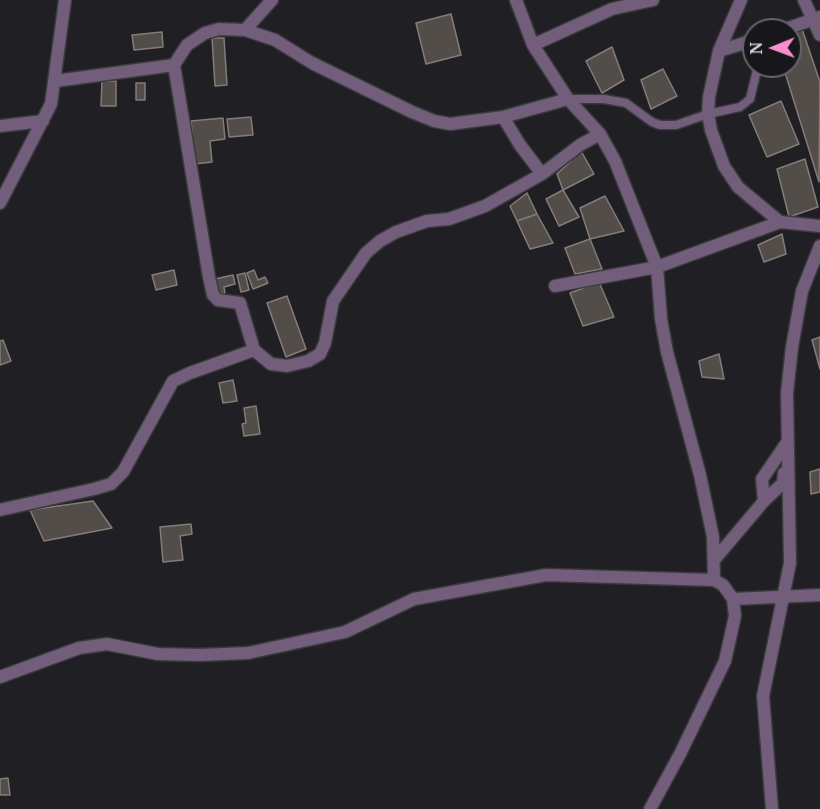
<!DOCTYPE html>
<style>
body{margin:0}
#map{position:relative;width:820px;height:809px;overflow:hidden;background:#201f24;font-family:"Noto Serif",serif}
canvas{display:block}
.north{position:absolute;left:742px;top:18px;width:60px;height:60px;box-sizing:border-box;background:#17161b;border:2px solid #656469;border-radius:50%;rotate:269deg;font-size:16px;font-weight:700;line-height:24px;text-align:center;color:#dad9dd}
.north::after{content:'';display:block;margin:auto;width:21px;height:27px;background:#f98fca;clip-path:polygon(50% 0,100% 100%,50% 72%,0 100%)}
</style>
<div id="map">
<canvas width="820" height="809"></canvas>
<div class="north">N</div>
</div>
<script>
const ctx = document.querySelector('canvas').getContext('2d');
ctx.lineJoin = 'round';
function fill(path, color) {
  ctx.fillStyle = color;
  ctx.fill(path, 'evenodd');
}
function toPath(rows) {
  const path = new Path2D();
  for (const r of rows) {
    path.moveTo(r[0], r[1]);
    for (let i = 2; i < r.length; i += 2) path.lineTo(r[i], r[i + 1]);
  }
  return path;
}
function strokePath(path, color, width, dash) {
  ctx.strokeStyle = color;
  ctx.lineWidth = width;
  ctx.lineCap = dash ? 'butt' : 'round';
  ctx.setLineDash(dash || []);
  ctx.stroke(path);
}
const building = toPath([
 [451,14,461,55,426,64,416,23,451,14],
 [802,29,820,82,819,182,783,66,790,66,790,32,802,29],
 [162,32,163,47,134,50,132,35,162,32],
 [212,38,224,38,227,85,215,86,212,38],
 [612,47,624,80,602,93,586,61,612,47],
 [663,69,677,96,651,109,641,80,663,69],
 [102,81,116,81,116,106,101,106,102,81],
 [136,83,145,83,145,100,136,100,136,83],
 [781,101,799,144,767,157,749,115,781,101],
 [251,117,253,135,229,137,227,119,251,117],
 [223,118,225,139,210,141,212,162,195,164,191,121,223,118],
 [581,151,594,174,563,190,557,174,581,151],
 [805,159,818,207,789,217,777,169,805,159],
 [563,190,579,217,559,226,546,199,563,190],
 [527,193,537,214,517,221,510,206,527,193],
 [605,196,624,231,590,239,580,208,605,196],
 [537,214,553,243,530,249,517,221,537,214],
 [782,234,786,254,764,262,758,245,782,234],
 [590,239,602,269,575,274,565,248,590,239],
 [174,270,177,285,156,290,152,275,174,270],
 [254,270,258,280,265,277,268,283,253,289,247,273,254,270],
 [245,273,249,290,241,292,237,275,245,273],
 [233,275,235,284,224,287,225,293,218,294,215,279,233,275],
 [599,282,614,317,583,326,570,293,599,282],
 [287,296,306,349,286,357,267,303,287,296],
 [820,337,820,369,812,340,820,337],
 [3,340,11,361,0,365,0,341,3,340],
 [719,354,724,379,702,377,699,361,719,354],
 [233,380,237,401,223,403,219,383,233,380],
 [256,406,260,434,244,436,242,424,246,423,244,408,256,406],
 [820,469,820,492,811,494,810,472,820,469],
 [93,501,112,528,44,541,30,510,93,501],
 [191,524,192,534,180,536,183,560,163,562,160,527,191,524],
 [8,778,10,795,0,795,0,779,8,778]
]);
fill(building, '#534d49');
strokePath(building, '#837d79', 1.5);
const service = toPath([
 [568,99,604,99,626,103,652,122,660,125,676,125,708,114,740,107,750,99,758,66]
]);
const minor = toPath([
 [516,0,533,45,568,99,600,134,615,161,657,267,661,319,667,352,700,475,713,537,714,580],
 [741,0,719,51,709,97,708,114,711,130,724,166,738,187,780,222,820,226],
 [804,0,820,35],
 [245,30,272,0],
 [783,30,820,17],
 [533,45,612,9,653,0],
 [719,51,754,40],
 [174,65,209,277,213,295,218,300,240,303,254,350],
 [55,81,174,65,187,45,205,33,219,29,245,30,275,40,312,63,412,112,434,121,450,124,503,117,568,99],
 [503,117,520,145,542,174],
 [0,126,43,121],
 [0,203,51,104,65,0],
 [555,286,657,267,780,222],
 [764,501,762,479,788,441],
 [0,510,94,489,111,484,123,472,173,381,190,373,254,350,271,364,287,366,308,361,320,354,325,343,333,301,366,253,380,241,396,232,427,221,449,219,485,206,542,174,580,145,600,134],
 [715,559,764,501,783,483,784,473],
 [733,599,820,595],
 [0,677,79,648,107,644,158,654,199,655,248,653,345,632,414,599,546,575,714,580,723,585,733,599,735,616,725,661,680,754,650,809],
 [772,809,763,696,790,563,787,393,792,347,802,291,820,246]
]);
strokePath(service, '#3a393e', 11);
strokePath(minor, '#3a393e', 15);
strokePath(service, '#725d7a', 8);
strokePath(minor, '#725d7a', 12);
</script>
